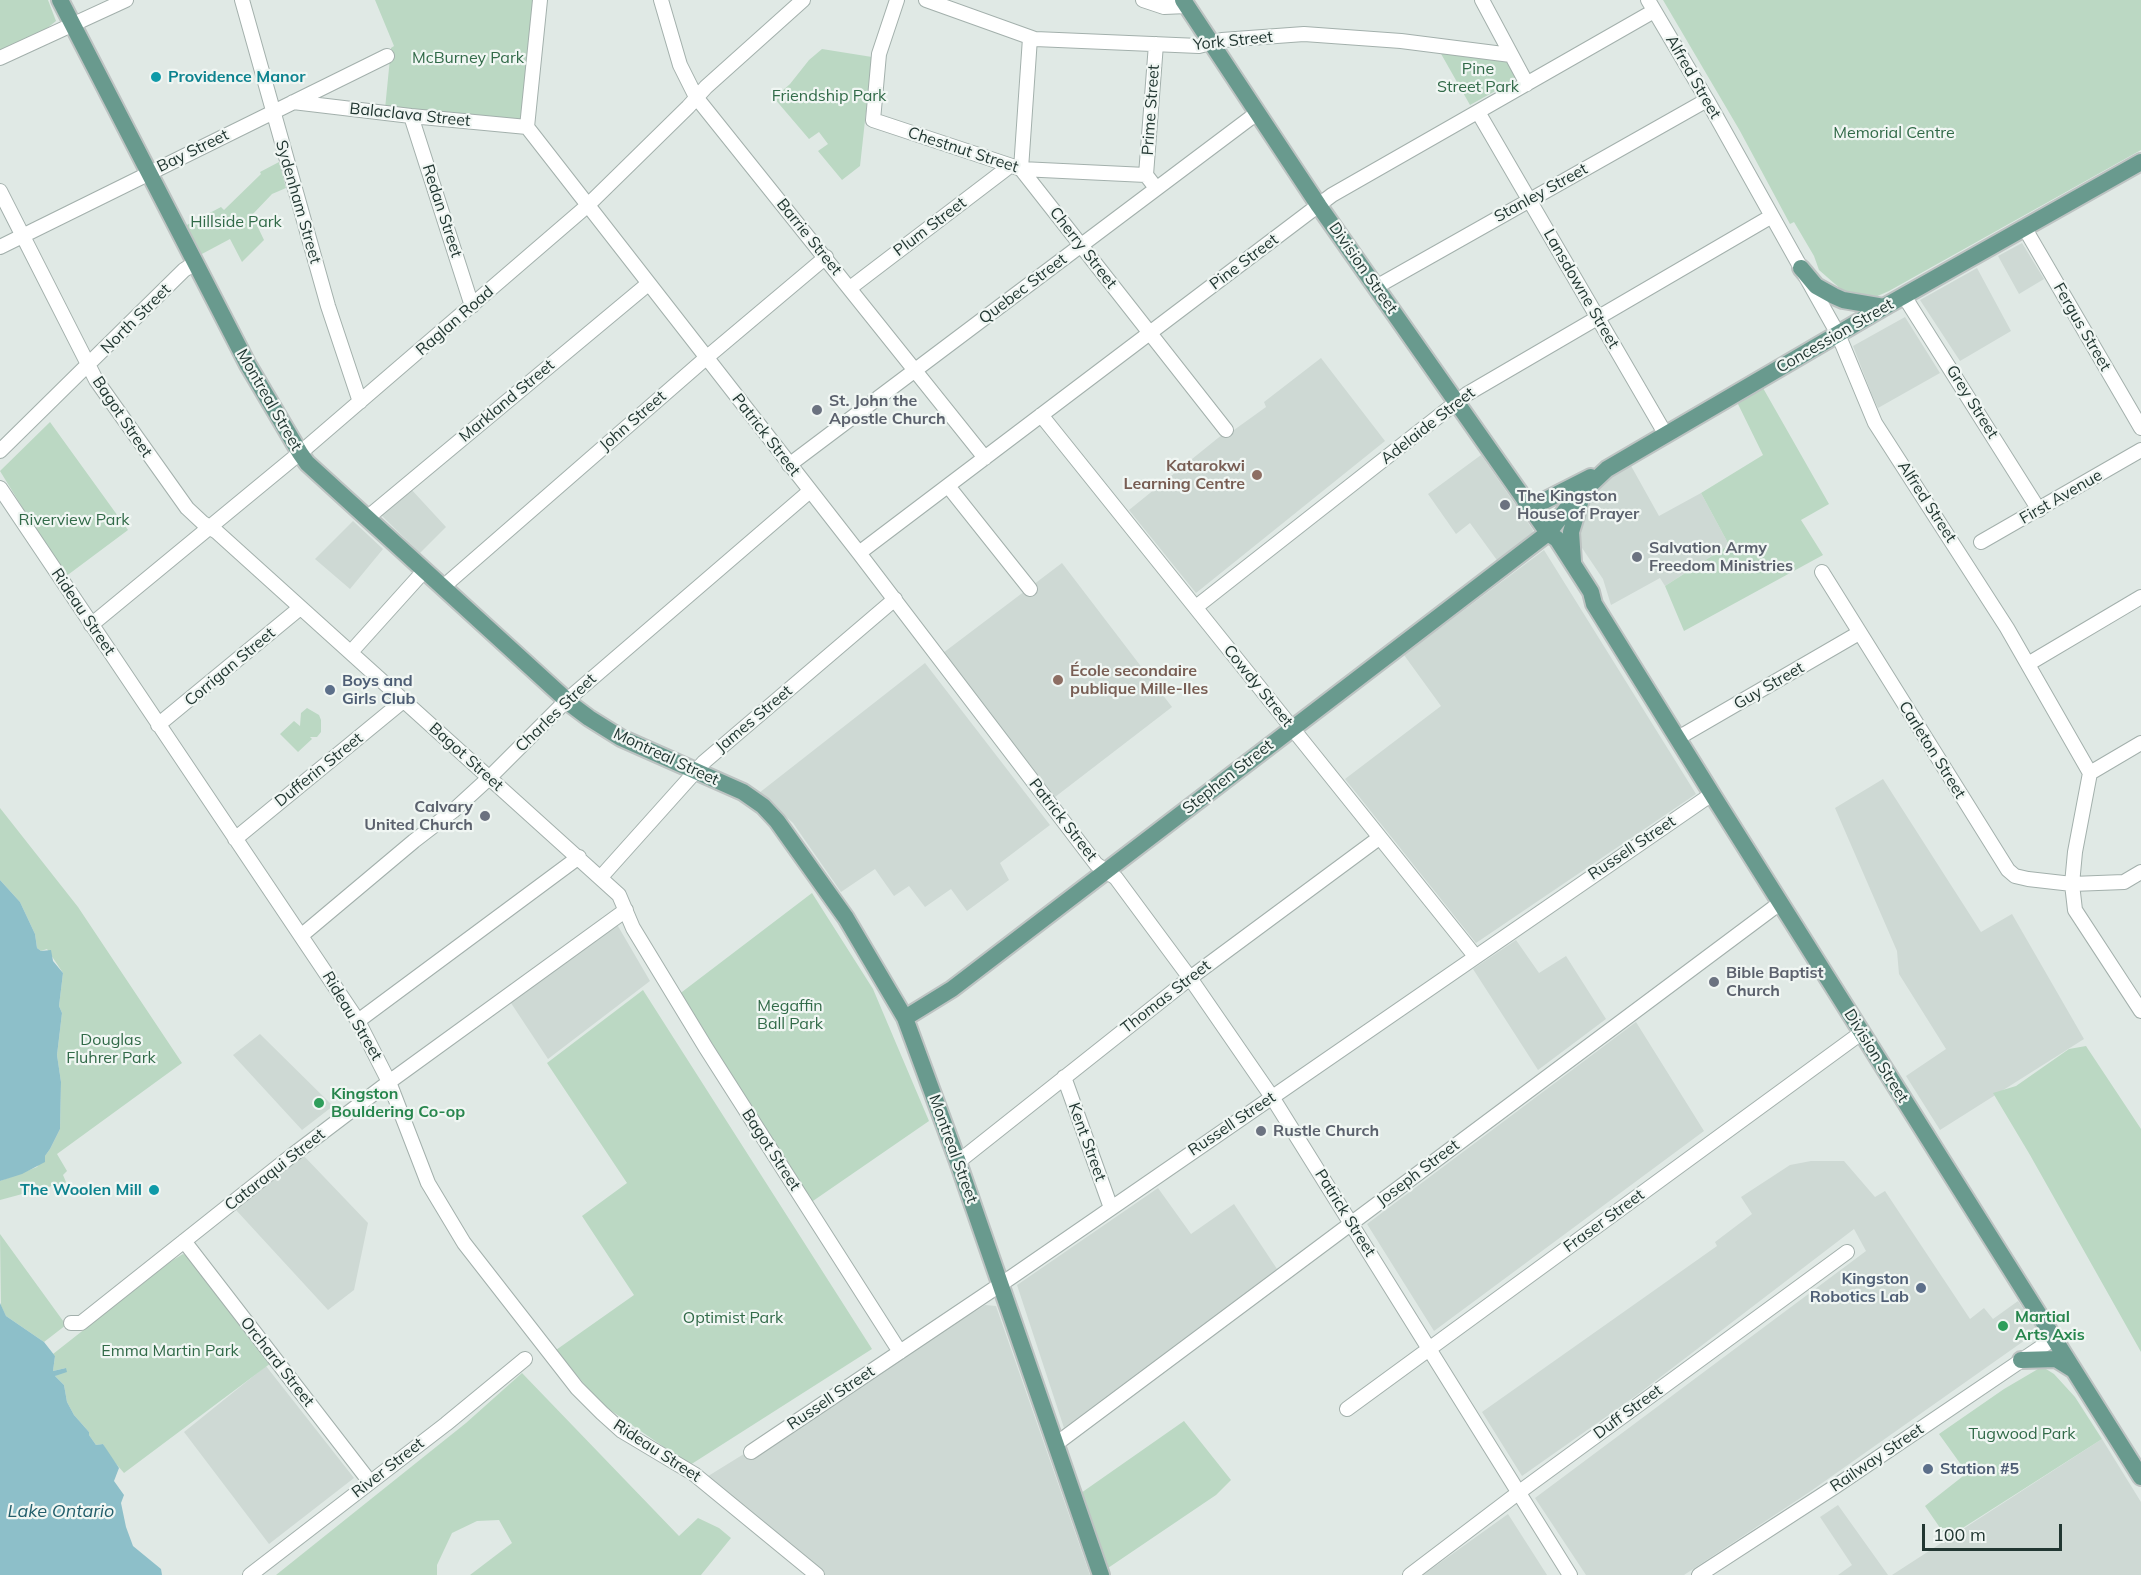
<!DOCTYPE html>
<meta charset="utf-8">
<style>
body{margin:0}
#map{position:relative;width:2141px;height:1575px;overflow:hidden;background:#e0e9e5;font-family:Mulish,sans-serif}
canvas{display:block}
.scale{position:absolute;left:1922px;top:1524px;width:140px;height:27px;box-sizing:border-box;border:3px solid #223732;border-top:0;padding-left:8px;font-size:18px;line-height:21px;white-space:nowrap;color:#223732;-webkit-text-stroke:4px #f0f6f3;paint-order:stroke}
</style>
<div id="map">
<canvas width="2141" height="1575"></canvas>
<div class="scale">100 m</div>
</div>
<script>
const ctx = document.querySelector('canvas').getContext('2d');
ctx.lineJoin = 'round';
function fill(path, color) {
  ctx.fillStyle = color;
  ctx.fill(path, 'evenodd');
}
function toPath(rows) {
  const path = new Path2D();
  for (const r of rows) {
    path.moveTo(r[0], r[1]);
    for (let i = 2; i < r.length; i += 2) path.lineTo(r[i], r[i + 1]);
  }
  return path;
}
function strokePath(path, color, width, dash) {
  ctx.strokeStyle = color;
  ctx.lineWidth = width;
  ctx.lineCap = dash ? 'butt' : 'round';
  ctx.setLineDash(dash || []);
  ctx.stroke(path);
}
function drawText(font, color, halo, rows, align = 'center') {
  ctx.font = font + ' Mulish,sans-serif';
  ctx.lineWidth = 4.5;
  ctx.setLineDash([]);
  ctx.textBaseline = 'middle';
  ctx.strokeStyle = halo;
  ctx.fillStyle = color;
  for (const [text, x, y, turn = 0] of rows) {
    ctx.save();
    ctx.translate(x, y);
    ctx.rotate((+turn || 0) * Math.PI / 180);
    ctx.textAlign = isNaN(turn) ? turn : align;
    if (halo) ctx.strokeText(text, 0, 0);
    ctx.fillText(text, 0, 0);
    ctx.restore();
  }
}
fill(toPath([
 [2022,243,2044,279,2019,294,1998,256],
 [1977,268,2011,331,1960,361,1920,300],
 [1905,317,1940,373,1878,408,1872,395,1853,346],
 [1321,358,1385,441,1196,593,1129,510,1218,438,1231,428,1234,430,1266,407,1264,402],
 [1481,455,1533,530,1532,536,1499,563,1470,523,1456,534,1428,494],
 [1630,464,1659,516,1701,493,1729,545,1665,586,1660,578,1611,605,1603,579,1576,539,1584,511,1600,485],
 [410,488,446,527,420,553,381,515],
 [353,521,383,549,350,589,315,559],
 [1544,550,1696,794,1476,943,1345,779,1441,706,1404,655],
 [1062,563,1172,707,1055,797,943,653],
 [925,663,1050,825,1000,863,1009,880,967,911,951,889,925,907,909,886,894,896,875,869,841,892,793,823,759,793],
 [1883,779,1981,932,2012,914,2084,1039,1940,1130,1906,1076,1946,1049,1899,974,1897,951,1835,808],
 [615,921,650,981,548,1059,509,1000],
 [1516,940,1539,973,1566,956,1606,1019,1538,1070,1473,969],
 [1636,1022,1704,1131,1434,1331,1367,1224],
 [260,1034,333,1106,302,1130,233,1055],
 [303,1155,368,1223,354,1290,328,1310,236,1210],
 [1811,1161,1844,1161,1875,1197,1885,1191,1970,1319,1984,1308,1993,1319,2018,1301,2038,1331,1808,1493,1684,1575,1586,1575,1535,1498,1866,1251,1854,1229,1637,1395,1522,1476,1482,1412,1717,1246,1715,1242,1752,1214,1741,1197,1790,1165],
 [1158,1188,1191,1234,1234,1204,1277,1269,1064,1428,1017,1285],
 [985,1305,996,1306,1090,1575,822,1575,705,1478],
 [266,1366,354,1478,269,1544,184,1432],
 [2102,1439,2141,1502,2141,1575,1892,1575],
 [1838,1505,1888,1575,1838,1575,1852,1565,1820,1517],
 [1508,1514,1547,1575,1423,1575]
]), '#ced9d4');
fill(toPath([
 [0,0,48,0,56,21,46,29,0,50],
 [375,0,536,0,521,120,385,109,391,48,394,46],
 [1663,0,2141,0,2141,150,1889,291,1873,298,1853,294,1843,291,1819,270,1814,256,1794,222,1790,224,1740,131],
 [822,49,872,57,860,166,842,180,818,151,828,144,819,132,809,139,774,98,790,84,809,60],
 [1440,52,1508,61,1517,79,1470,105],
 [279,162,286,188,272,194,252,215,264,240,242,262,230,239,200,255,185,226,221,207,224,210,261,174,260,172],
 [1763,388,1829,504,1801,520,1823,555,1684,631,1665,586,1729,545,1701,493,1763,455,1736,400],
 [50,422,128,530,65,577,0,471],
 [307,708,319,715,321,720,321,732,317,737,310,737,312,739,298,752,280,734,294,721,300,726,301,713],
 [0,808,78,907,182,1063,57,1154,67,1171,63,1175,66,1182,54,1193,52,1186,0,1200,0,1181,37,1167,50,1149,60,1129,61,1082,57,1055,62,1013,59,1006,63,973,47,949,41,951,37,948,35,934,20,902,0,880],
 [812,893,873,989,929,1121,810,1203,678,995],
 [643,990,872,1349,690,1465,600,1403,556,1350,634,1295,582,1216,627,1183,547,1063],
 [2086,1046,2141,1129,2141,1352,2030,1155,1993,1093,2016,1086,2069,1049],
 [0,1234,66,1325,44,1342,6,1316,1,1306],
 [183,1254,189,1257,271,1363,124,1473,110,1457,103,1444,96,1445,89,1435,89,1432,74,1415,67,1402,64,1385,55,1376,66,1368,53,1371,55,1356,53,1354,170,1262],
 [2038,1369,2046,1369,2054,1374,2075,1397,2102,1439,1947,1538,1925,1506,1967,1473,1939,1434,2004,1389],
 [522,1373,679,1536,698,1518,719,1528,731,1538,701,1575,470,1575,512,1543,499,1520,477,1521,452,1533,437,1565,437,1575,276,1575,466,1423],
 [1184,1421,1231,1480,1216,1495,1108,1568,1081,1493]
]), '#bbd8c3');
fill(toPath([
 [0,880,20,902,35,934,37,948,41,951,51,950,53,961,63,973,59,1006,62,1013,57,1055,61,1082,60,1129,50,1149,45,1156,45,1162,22,1174,0,1181],
 [0,1303,6,1316,44,1342,55,1356,53,1371,66,1368,67,1372,55,1376,64,1385,67,1402,74,1415,89,1432,89,1435,96,1445,103,1444,119,1468,114,1481,124,1495,121,1503,126,1527,133,1546,161,1569,162,1575,0,1575]
]), '#8dbfc9');
const minor = toPath([
 [242,0,328,306,360,402],
 [661,0,680,65,696,97,985,458],
 [897,0,879,54,873,120,1021,169,1146,175,1156,188],
 [926,0,1035,39,1199,46,1222,40,1304,34,1401,41,1511,55],
 [1143,0,1164,7,1187,6],
 [1482,0,1527,84],
 [1648,0,1707,100,1838,334,1875,423,2007,628,2090,773,2075,852,2072,884,2075,910,2141,1011],
 [1030,38,1021,169,1226,430],
 [0,58,126,0],
 [293,102,411,116,527,127],
 [1478,112,1666,435],
 [411,116,472,306],
 [527,127,859,553,1096,864,1116,878,1190,978,1272,1097,1570,1575],
 [527,127,540,0],
 [1146,175,1156,44],
 [0,191,96,380,187,508,203,523,217,532,619,895,633,928,706,1048,900,1352],
 [2024,227,2141,428],
 [0,247,387,56],
 [1376,287,1707,100],
 [850,288,1010,166],
 [1904,296,2039,510],
 [1041,415,1475,956],
 [0,451,184,270,195,263],
 [789,465,1257,113],
 [948,486,1030,589],
 [0,488,358,1021,389,1082,428,1183,464,1243,577,1388,602,1413,622,1431,694,1474,817,1575],
 [367,518,648,284],
 [1981,542,2141,450],
 [859,553,1332,195,1654,11],
 [1822,572,2008,870,2015,876,2028,879,2072,884,2124,882,2141,872],
 [443,587,706,358,826,257],
 [1196,607,1467,394,1772,216],
 [91,625,307,447,587,206,688,107,706,87,803,0],
 [351,652,424,571],
 [2028,664,2141,597],
 [158,725,300,608],
 [1678,738,1859,633],
 [2090,773,2141,743],
 [235,839,403,701],
 [601,877,704,762,895,599],
 [302,935,414,841,453,811,489,778,567,700,810,491],
 [358,1021,579,857],
 [1064,1077,1111,1208],
 [958,1162,1190,978,1379,838],
 [184,1241,370,1482],
 [71,1323,81,1323,290,1157,389,1082,626,910],
 [1347,1409,1861,1033],
 [1056,1444,1780,903],
 [751,1452,1013,1276,1712,794],
 [250,1575,446,1424,525,1359],
 [1410,1575,1518,1493,1847,1252],
 [1699,1575,1836,1486,2053,1339]
]);
const major = toPath([
 [60,0,248,365,300,453,307,463,573,706,589,718,621,738,743,792,763,806,777,821,846,918,905,1018,958,1162,1101,1575],
 [1183,0,1319,206,1548,533,1557,539,1591,592,1594,604,1712,794,2141,1477],
 [1801,268,1816,286,1834,296,1843,300,1884,307],
 [1525,501,1538,504,1591,477],
 [1573,562,1571,532,1582,496],
 [905,1018,952,989,1548,533,1573,501,1607,469,1884,307,2141,162],
 [2021,1360,2056,1359,2072,1369]
]);
strokePath(minor, '#a3b0ac', 16);
strokePath(major, '#bdc3c2', 20);
strokePath(minor, '#fff', 14);
strokePath(major, '#699a8e', 16);
for (const [x, y, r, color] of [
 [156,77,6,"#0f9aa8"],
 [817,410,6,"#6b7280"],
 [1257,475,6,"#8d6e63"],
 [1505,505,6,"#6b7280"],
 [1637,557,6,"#6b7280"],
 [1058,680,6,"#8d6e63"],
 [330,690,6,"#5c6f8a"],
 [485,816,6,"#6b7280"],
 [1714,982,6,"#6b7280"],
 [319,1103,6,"#2e9e5b"],
 [1261,1131,6,"#6b7280"],
 [154,1190,6,"#0f9aa8"],
 [1921,1288,6,"#5c6f8a"],
 [2003,1326,6,"#2e9e5b"],
 [1928,1469,6,"#5c6f8a"]
]) {
  const dot = new Path2D();
  dot.arc(x, y, r, 0, 2 * Math.PI);
  ctx.fillStyle = color;
  ctx.fill(dot);
  strokePath(dot, '#f0f6f3', 2);
}
drawText('16px', '#223732', '#f0f6f3', [
 ["York Street",1233,41,-6],
 ["Alfred Street",1693,77,60],
 ["Prime Street",1151,110,-86],
 ["Balaclava Street",410,115,6],
 ["Chestnut Street",963,150,18],
 ["Bay Street",193,151,-26],
 ["Stanley Street",1541,193,-29],
 ["Sydenham Street",298,202,74],
 ["Redan Street",442,211,72],
 ["Plum Street",930,227,-37],
 ["Barrie Street",809,237,51],
 ["Cherry Street",1083,248,52],
 ["Pine Street",1244,262,-37],
 ["Division Street",1363,268,55],
 ["Quebec Street",1023,289,-37],
 ["Lansdowne Street",1581,289,60],
 ["North Street",136,319,-45],
 ["Raglan Road",455,321,-41],
 ["Fergus Street",2082,327,60],
 ["Concession Street",1835,336,-30],
 ["Montreal Street",269,400,60],
 ["Markland Street",507,401,-40],
 ["Grey Street",1972,402,58],
 ["Bagot Street",122,417,56],
 ["John Street",633,421,-41],
 ["Adelaide Street",1428,426,-38],
 ["Patrick Street",766,435,52],
 ["First Avenue",2061,497,-30],
 ["Alfred Street",1927,502,57],
 ["Rideau Street",83,612,56],
 ["Corrigan Street",230,667,-40],
 ["Cowdy Street",1258,686,51],
 ["Guy Street",1769,686,-30],
 ["Charles Street",556,713,-44],
 ["James Street",754,719,-40],
 ["Carleton Street",1932,750,58],
 ["Bagot Street",466,757,42],
 ["Montreal Street",666,757,25],
 ["Dufferin Street",319,770,-39],
 ["Stephen Street",1228,777,-38],
 ["Patrick Street",1063,820,52],
 ["Russell Street",1632,848,-34],
 ["Thomas Street",1166,997,-38],
 ["Rideau Street",352,1016,59],
 ["Division Street",1876,1056,58],
 ["Russell Street",1232,1124,-34],
 ["Kent Street",1087,1142,70],
 ["Montreal Street",953,1149,70],
 ["Bagot Street",771,1150,57],
 ["Cataraqui Street",275,1170,-38],
 ["Joseph Street",1418,1173,-37],
 ["Patrick Street",1345,1213,58],
 ["Fraser Street",1604,1221,-36],
 ["Orchard Street",277,1362,52],
 ["Russell Street",831,1398,-34],
 ["Duff Street",1628,1412,-36],
 ["Rideau Street",657,1451,33],
 ["Railway Street",1877,1458,-34],
 ["River Street",388,1468,-38]
]);
drawText('16px', '#316a48', '#f0f6f3', [
 ["McBurney Park",468,58],
 ["Pine",1478,69],
 ["Street Park",1478,87],
 ["Friendship Park",829,96],
 ["Memorial Centre",1894,133],
 ["Hillside Park",236,222],
 ["Riverview Park",74,520],
 ["Megaffin",790,1006],
 ["Ball Park",790,1024],
 ["Douglas",111,1040],
 ["Fluhrer Park",111,1058],
 ["Optimist Park",733,1318],
 ["Emma Martin Park",170,1351],
 ["Tugwood Park",2022,1434]
]);
drawText('bold 16px', '#0d838f', '#f0f6f3', [
 ["Providence Manor",168,77],
 ["The Woolen Mill",142,1190,"right"]
], 'left');
drawText('bold 16px', '#5b616d', '#f0f6f3', [
 ["St. John the",829,401],
 ["Apostle Church",829,419],
 ["The Kingston",1517,496],
 ["House of Prayer",1517,514],
 ["Salvation Army",1649,548],
 ["Freedom Ministries",1649,566],
 ["Calvary",473,807,"right"],
 ["United Church",473,825,"right"],
 ["Bible Baptist",1726,973],
 ["Church",1726,991],
 ["Rustle Church",1273,1131]
], 'left');
drawText('bold 16px', '#785e54', '#f0f6f3', [
 ["Katarokwi",1245,466],
 ["Learning Centre",1245,484],
 ["École secondaire",1070,671,"left"],
 ["publique Mille-Iles",1070,689,"left"]
], 'right');
drawText('bold 16px', '#4e5e75', '#f0f6f3', [
 ["Boys and",342,681],
 ["Girls Club",342,699],
 ["Kingston",1909,1279,"right"],
 ["Robotics Lab",1909,1297,"right"],
 ["Station #5",1940,1469]
], 'left');
drawText('bold 16px', '#27864d', '#f0f6f3', [
 ["Kingston",331,1094],
 ["Bouldering Co-op",331,1112],
 ["Martial",2015,1317],
 ["Arts Axis",2015,1335]
], 'left');
drawText('italic 18px', '#235f6c', '#f0f6f3', [
 ["Lake Ontario",61,1512]
]);
</script>
